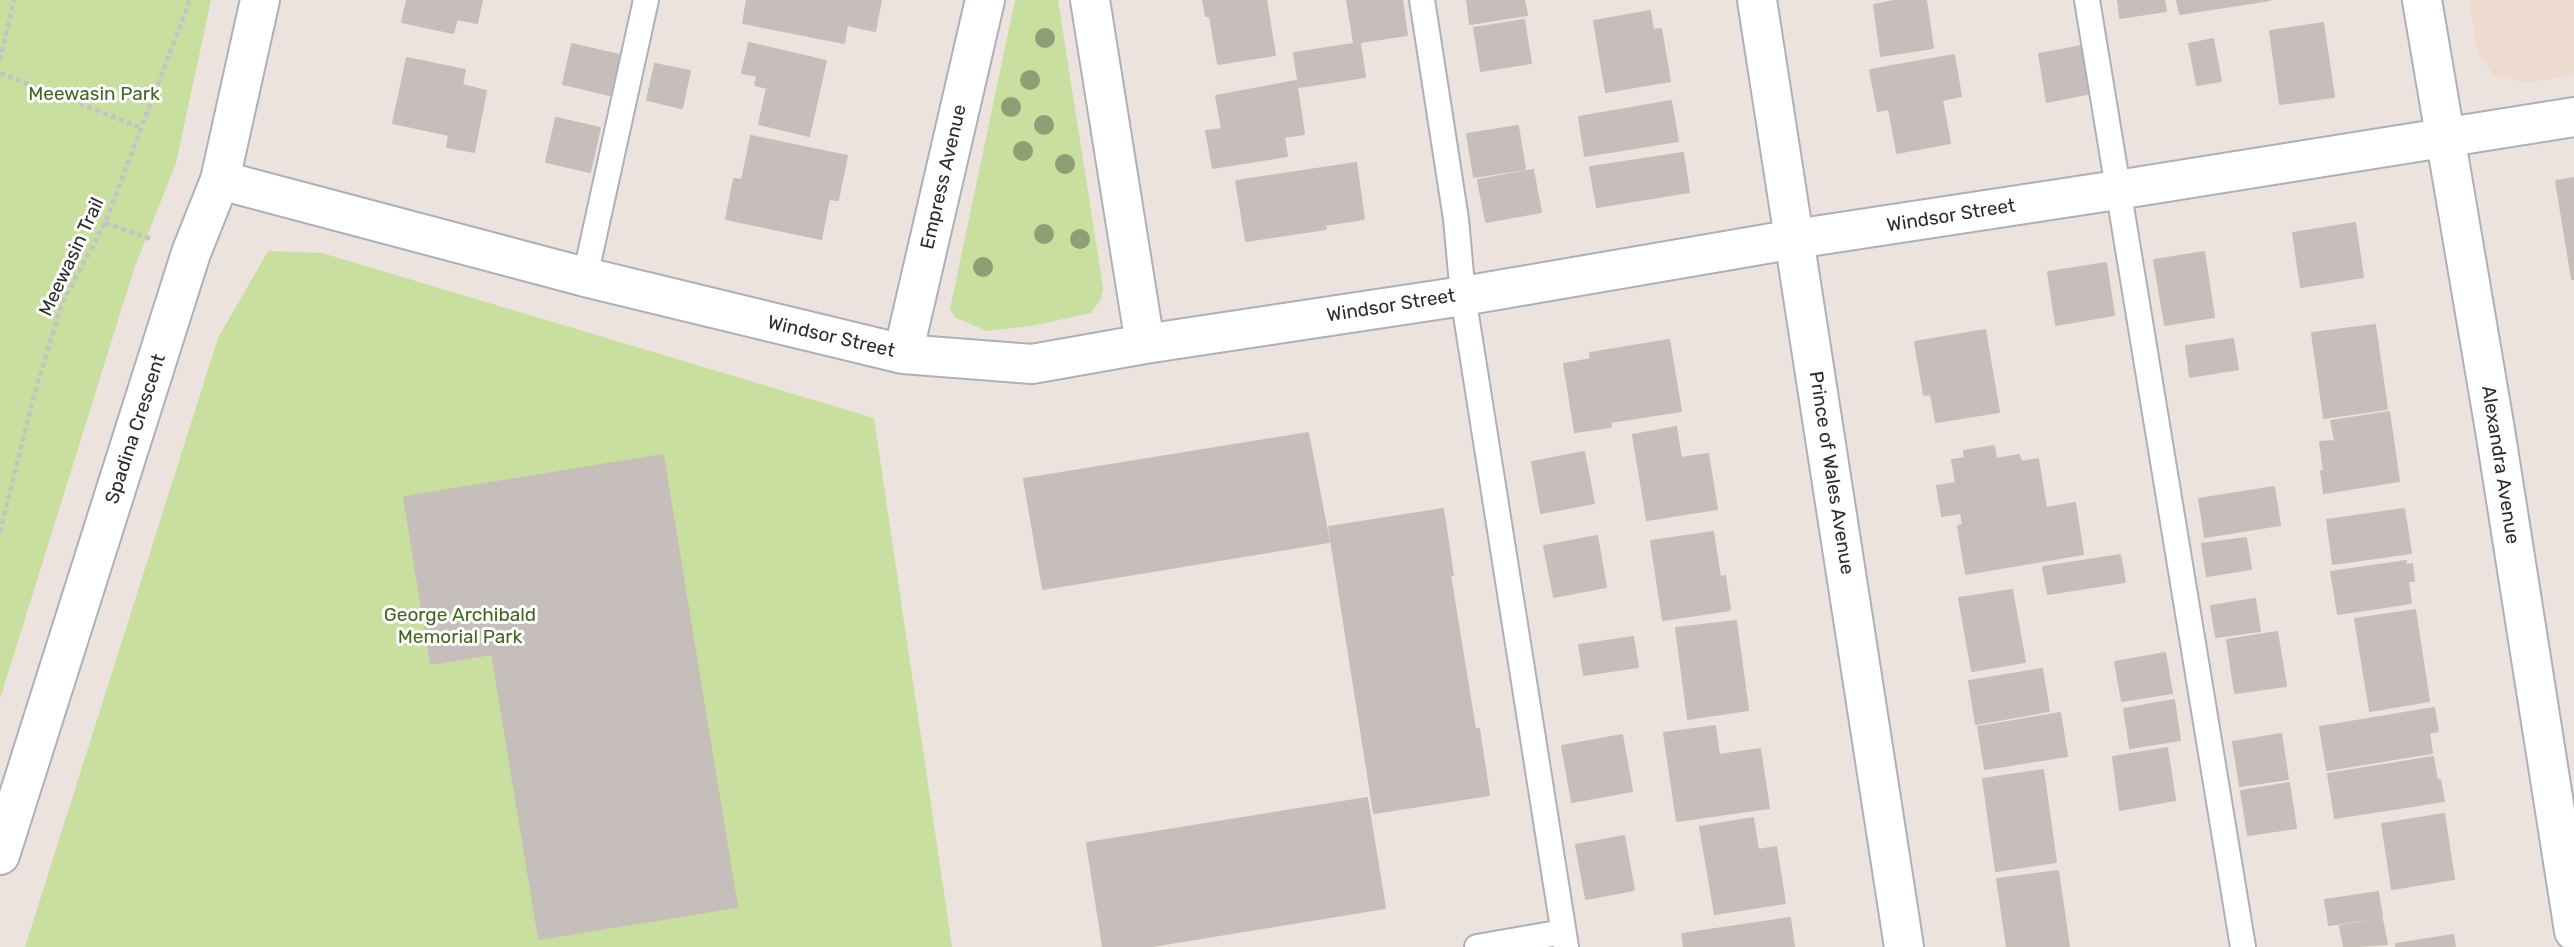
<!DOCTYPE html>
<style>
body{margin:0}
canvas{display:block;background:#ece3df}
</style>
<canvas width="2574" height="947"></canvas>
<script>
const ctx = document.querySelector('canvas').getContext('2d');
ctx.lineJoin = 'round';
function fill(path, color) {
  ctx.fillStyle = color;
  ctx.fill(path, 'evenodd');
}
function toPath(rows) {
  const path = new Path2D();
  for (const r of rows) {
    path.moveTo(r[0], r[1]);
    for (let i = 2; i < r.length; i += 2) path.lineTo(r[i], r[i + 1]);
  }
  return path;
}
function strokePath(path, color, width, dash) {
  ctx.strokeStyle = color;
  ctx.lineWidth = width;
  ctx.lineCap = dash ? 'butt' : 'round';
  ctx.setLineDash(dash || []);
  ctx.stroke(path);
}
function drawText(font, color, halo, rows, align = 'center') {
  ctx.font = font + ' Rubik,sans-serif';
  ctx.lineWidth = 6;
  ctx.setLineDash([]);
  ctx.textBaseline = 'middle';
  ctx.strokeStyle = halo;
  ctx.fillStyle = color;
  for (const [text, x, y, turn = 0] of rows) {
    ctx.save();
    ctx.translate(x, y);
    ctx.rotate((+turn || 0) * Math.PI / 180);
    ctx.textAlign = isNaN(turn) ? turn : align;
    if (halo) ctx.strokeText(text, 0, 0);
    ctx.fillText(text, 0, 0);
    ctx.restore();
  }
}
fill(toPath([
 [2469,0,2574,0,2574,75,2524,83,2494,75,2483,61,2476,47]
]), '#eddbd0');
fill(toPath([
 [0,0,211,0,176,163,134,269,0,699],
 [1015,0,1058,0,1103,287,1101,299,1091,313,1031,326,987,331,956,318,950,309],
 [268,251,322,253,874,418,952,947,25,947,218,338]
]), '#c8df9f');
const building = toPath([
 [407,0,482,0,477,23,457,19,453,33,402,22,407,0],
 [747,0,881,0,875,31,847,25,844,43,743,23,747,0],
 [1203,0,1266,0,1275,55,1218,64,1210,16,1206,16,1203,0],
 [1347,0,1402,0,1407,35,1354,43,1347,0],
 [1467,0,1524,0,1527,15,1470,24,1467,0],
 [1898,0,1926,0,1933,48,1881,56,1874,5,1898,0],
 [2118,0,2164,0,2166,11,2120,18,2118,0],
 [2177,0,2270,0,2180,14,2177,0],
 [1650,11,1653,30,1661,29,1670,81,1606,92,1594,21,1650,11],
 [1524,20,1531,63,1481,71,1474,28,1524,20],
 [2323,23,2334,97,2280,104,2270,31,2323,23],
 [2213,39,2221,81,2197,85,2189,44,2213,39],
 [749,43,826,61,809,136,759,124,767,88,755,85,757,76,742,73,749,43],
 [1360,43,1365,77,1299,87,1294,53,1360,43],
 [572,44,619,55,610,95,563,84,572,44],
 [2082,46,2091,93,2047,102,2039,54,2082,46],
 [1954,55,1961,96,1942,100,1950,143,1897,153,1889,109,1878,111,1870,70,1954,55],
 [407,58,465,70,462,85,486,91,474,152,447,147,449,135,393,123,407,58],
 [655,64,690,71,682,108,647,100,655,64],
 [1296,81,1304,134,1284,137,1287,156,1213,168,1206,131,1222,129,1216,96,1296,81],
 [1671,101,1678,141,1585,156,1579,117,1671,101],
 [556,118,600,128,590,172,546,162,556,118],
 [1518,126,1525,169,1474,177,1467,134,1518,126],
 [751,136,847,156,838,200,829,199,821,239,726,219,734,179,742,180,751,136],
 [1683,153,1689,192,1597,207,1590,167,1683,153],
 [1356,163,1364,219,1325,225,1326,229,1246,241,1236,181,1356,163],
 [1533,170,1541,212,1486,222,1478,180,1533,170],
 [2574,178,2574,279,2572,279,2556,181,2574,178],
 [2355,223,2363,277,2301,287,2293,233,2355,223],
 [2204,252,2214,317,2165,325,2154,260,2204,252],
 [2106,263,2114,315,2056,325,2048,272,2106,263],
 [2375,325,2387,409,2324,418,2312,333,2375,325],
 [1985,330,1999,412,1936,422,1931,394,1924,395,1915,342,1985,330],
 [2233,339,2238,369,2190,377,2186,346,2233,339],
 [1669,340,1681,411,1610,422,1611,427,1575,432,1564,364,1591,359,1590,353,1669,340],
 [2389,412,2399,481,2324,493,2321,471,2324,471,2320,442,2335,441,2331,421,2389,412],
 [1676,427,1681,458,1708,454,1717,509,1647,520,1633,435,1676,427],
 [1308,433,1329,542,1043,589,1024,479,1308,433],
 [1994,446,1996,459,2019,455,2021,462,2038,459,2046,508,2075,503,2083,554,1966,574,1958,526,1963,525,1961,513,1942,516,1937,486,1956,483,1952,460,1965,458,1964,451,1994,446],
 [1584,452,1594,503,1541,513,1532,462,1584,452],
 [663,455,737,907,539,939,492,654,431,664,404,497,663,455],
 [2274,487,2280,525,2205,537,2199,499,2274,487],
 [1443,509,1453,575,1450,575,1475,729,1479,729,1489,795,1374,813,1329,527,1443,509],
 [2404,509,2411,553,2333,564,2327,520,2404,509],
 [1713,532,1720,577,1725,576,1730,610,1663,620,1651,541,1713,532],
 [1597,536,1606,587,1554,597,1544,546,1597,536],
 [2246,538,2251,569,2207,576,2202,544,2246,538],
 [2120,555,2125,582,2048,594,2043,567,2120,555],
 [2406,561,2405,565,2412,564,2414,581,2408,581,2411,603,2338,614,2331,572,2406,561],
 [2012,590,2025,662,1972,671,1959,598,2012,590],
 [2255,599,2260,631,2216,637,2211,606,2255,599],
 [2415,610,2429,701,2370,711,2355,619,2415,610],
 [1736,621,1748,710,1688,719,1676,628,1736,621],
 [2277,632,2286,686,2235,693,2227,640,2277,632],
 [1633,637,1638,667,1584,675,1579,645,1633,637],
 [2165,653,2172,693,2122,701,2115,662,2165,653],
 [2042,669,2049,711,1976,724,1969,681,2042,669],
 [2174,700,2180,740,2130,748,2124,709,2174,700],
 [2434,708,2438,731,2429,733,2432,753,2327,770,2320,727,2434,708],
 [2060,713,2067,756,1985,769,1978,727,2060,713],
 [1715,726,1719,755,1760,749,1769,808,1677,821,1664,733,1715,726],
 [2281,734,2288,779,2240,786,2233,742,2281,734],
 [1622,735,1632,791,1572,802,1562,746,1622,735],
 [2167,748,2175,800,2120,810,2113,757,2167,748],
 [2433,757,2437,780,2440,780,2444,801,2335,818,2328,774,2433,757],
 [2043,770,2056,862,1996,871,1983,779,2043,770],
 [2289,783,2296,828,2248,835,2241,791,2289,783],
 [1367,798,1385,908,1146,947,1103,947,1087,843,1367,798],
 [2444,814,2454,879,2392,889,2382,824,2444,814],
 [1753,818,1758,850,1776,847,1785,903,1715,914,1700,827,1753,818],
 [1624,836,1634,890,1586,899,1576,845,1624,836],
 [2058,871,2069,947,2007,947,1997,879,2058,871],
 [2378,892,2382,917,2329,925,2325,900,2378,892],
 [1790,918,1794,947,1684,947,1682,934,1790,918],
 [2382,919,2387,944,2344,947,2340,926,2382,919],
 [2453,935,2455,947,2396,947,2396,944,2453,935]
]);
fill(building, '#c5beba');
strokePath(building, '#c8beb8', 2);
const lane = toPath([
 [1422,0,1456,219,1463,296,1566,947],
 [2087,0,2243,947],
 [585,277,646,0],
 [1477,947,1563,932]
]);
const street = toPath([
 [1090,0,1145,344],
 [1757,0,1904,947],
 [2422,0,2495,430,2574,931],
 [220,180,585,277,903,354,1032,364,1145,344,1463,296,1795,239,2117,190,2574,117],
 [903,354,985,0]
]);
const secondary = toPath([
 [0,855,191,253,220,180,260,0]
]);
strokePath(lane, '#acb1b7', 28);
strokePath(street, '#acb1b7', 42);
strokePath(secondary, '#acb1b7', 42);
strokePath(toPath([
 [0,60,14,0],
 [0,73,142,128],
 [105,223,151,239],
 [0,532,34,395,62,303,105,223,190,0]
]), '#c4c4c4', 4.5, [5, 3.5]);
strokePath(lane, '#fff', 24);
strokePath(street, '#fff', 38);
strokePath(secondary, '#fff', 38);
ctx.fillStyle = '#8e9e75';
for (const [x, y] of [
 [1045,38],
 [1030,80],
 [1011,107],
 [1044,125],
 [1023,151],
 [1065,164],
 [1044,234],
 [1080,239],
 [983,267]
]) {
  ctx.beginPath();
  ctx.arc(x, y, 10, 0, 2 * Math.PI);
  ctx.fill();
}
drawText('19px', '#42651f', '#fff', [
 ["Meewasin Park",94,95],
 ["George Archibald",460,616],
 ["Memorial Park",460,638]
]);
drawText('19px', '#2c2c2c', '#fff', [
 ["Empress Avenue",944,177,-77],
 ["Windsor Street",1951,216,-9],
 ["Meewasin Trail",72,257,-65],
 ["Windsor Street",1391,306,-9],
 ["Windsor Street",831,337,13],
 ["Spadina Crescent",136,429,-72],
 ["Alexandra Avenue",2500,465,81],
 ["Prince of Wales Avenue",1831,473,81]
]);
</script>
